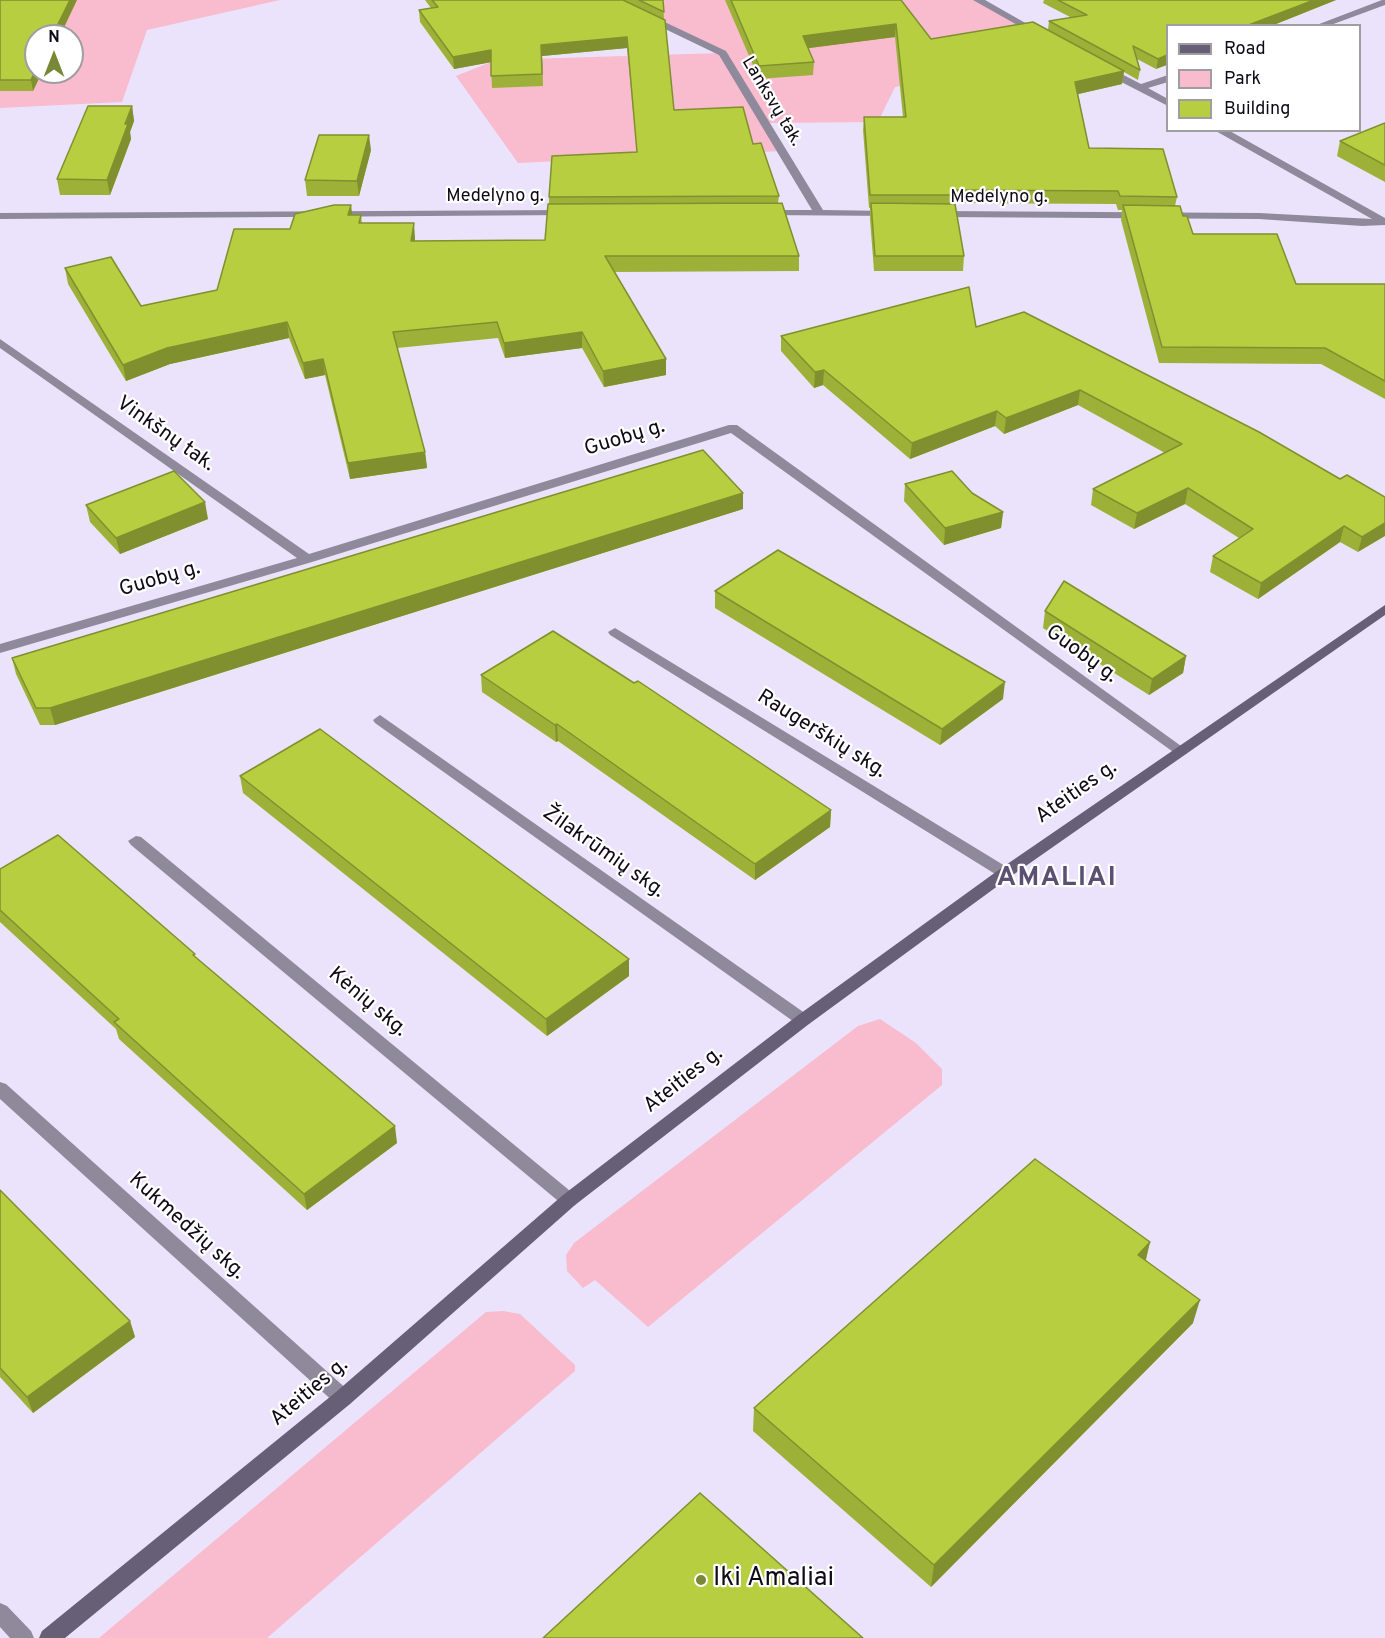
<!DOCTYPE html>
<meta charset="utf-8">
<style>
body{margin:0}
#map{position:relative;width:1385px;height:1638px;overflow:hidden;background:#eae3fb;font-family:Overpass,sans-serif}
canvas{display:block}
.legend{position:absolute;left:1166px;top:24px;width:195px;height:108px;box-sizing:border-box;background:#fff;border:2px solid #9f9da2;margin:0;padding:8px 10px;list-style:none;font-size:18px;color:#0e0a17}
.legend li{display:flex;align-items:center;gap:12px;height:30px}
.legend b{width:30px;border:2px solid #9f9da2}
.north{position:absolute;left:24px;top:24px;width:60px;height:60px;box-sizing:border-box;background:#fff;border:2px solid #9f9da2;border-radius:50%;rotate:0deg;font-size:16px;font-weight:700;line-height:24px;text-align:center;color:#0e0a17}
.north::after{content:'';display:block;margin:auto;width:21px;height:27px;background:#798836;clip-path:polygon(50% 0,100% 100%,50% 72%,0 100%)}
</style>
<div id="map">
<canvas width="1385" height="1638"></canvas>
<ul class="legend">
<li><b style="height:8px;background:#665f76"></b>Road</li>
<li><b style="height:16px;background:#f9bbce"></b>Park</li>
<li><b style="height:16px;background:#b7ce41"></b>Building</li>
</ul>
<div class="north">N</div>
</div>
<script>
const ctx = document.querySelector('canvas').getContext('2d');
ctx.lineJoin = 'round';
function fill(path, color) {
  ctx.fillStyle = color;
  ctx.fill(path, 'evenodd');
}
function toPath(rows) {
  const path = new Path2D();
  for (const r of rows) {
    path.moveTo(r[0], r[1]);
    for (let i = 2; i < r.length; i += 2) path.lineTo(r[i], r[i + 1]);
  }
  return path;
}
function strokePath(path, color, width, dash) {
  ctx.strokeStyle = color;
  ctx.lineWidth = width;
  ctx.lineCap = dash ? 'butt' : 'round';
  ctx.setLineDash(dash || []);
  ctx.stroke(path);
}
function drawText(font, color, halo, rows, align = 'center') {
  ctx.font = font + ' Overpass,sans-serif';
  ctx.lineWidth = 4.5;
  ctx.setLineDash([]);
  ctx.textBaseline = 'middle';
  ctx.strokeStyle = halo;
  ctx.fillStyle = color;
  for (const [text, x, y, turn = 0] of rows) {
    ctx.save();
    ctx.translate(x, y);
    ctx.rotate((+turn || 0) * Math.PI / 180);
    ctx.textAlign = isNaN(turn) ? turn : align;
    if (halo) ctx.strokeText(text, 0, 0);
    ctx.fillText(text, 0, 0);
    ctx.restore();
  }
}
fill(toPath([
 [0,0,280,0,147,30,122,102,0,108],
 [36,36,72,36,72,72,36,72],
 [610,0,978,0,1068,50,895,87,878,122,765,123,782,151,518,163,456,76,496,60,721,53],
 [880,1019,916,1043,942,1069,942,1085,648,1327,595,1280,583,1288,567,1271,566,1255,574,1243,858,1026],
 [503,1311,520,1314,575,1365,575,1371,267,1638,99,1638,486,1312]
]), '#f9bbce');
fill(toPath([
 [605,0,618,0,726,51,823,210,890,211,895,214,894,216,763,215,763,211,767,210,812,210,719,55,605,0],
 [973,0,985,0,1043,33,1035,35,973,0],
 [1382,0,1385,0,1385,5,1328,26,1314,26,1382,0],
 [1100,67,1108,67,1141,84,1168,75,1168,82,1148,88,1168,99,1168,106,1100,71,1100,67],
 [1214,130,1228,130,1385,218,1385,225,1362,226,1259,219,938,217,933,214,938,211,1259,213,1372,219,1214,130],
 [566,210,570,211,570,215,0,219,0,213,566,210],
 [0,339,309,554,729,425,737,425,1188,751,1186,754,1176,754,731,433,312,562,0,653,0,644,297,558,0,348,0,339],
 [615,628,1010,869,1013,873,1010,877,1000,877,610,635,608,632,615,628],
 [380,715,809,1016,811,1020,809,1024,797,1024,375,723,373,720,380,715],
 [136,836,141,837,575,1195,578,1200,575,1205,569,1207,563,1205,131,845,128,841,136,836],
 [0,1082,6,1084,350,1392,352,1398,350,1404,343,1406,336,1404,0,1099,0,1082],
 [0,1603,7,1606,31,1631,34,1638,10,1638,0,1627,0,1603]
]), '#8f8a9b');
fill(toPath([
 [1385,605,1385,615,1010,877,809,1024,575,1205,350,1404,65,1638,39,1638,42,1631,336,1392,563,1195,797,1016,1000,869,1385,605]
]), '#665f76');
fill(toPath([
 [0,0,36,72,42,72,33,91,0,91],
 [425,0,623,0,674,110,753,144,779,196,778,203,799,256,799,271,614,272,666,375,604,387,582,348,505,358,498,338,397,348,425,452,427,468,350,479,325,375,305,379,289,338,170,364,126,381,68,284,65,268,141,306,217,290,290,229,352,215,361,215,362,223,415,238,415,241,545,240,549,204,549,197,637,152,627,48,542,56,543,86,492,88,491,62,454,69,420,22,419,10,431,8],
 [625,0,663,0,664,19,625,1],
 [725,0,901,0,931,39,1048,30,1049,21,1072,18,1043,3,1044,0,1336,0,1271,26,1167,26,1156,69,1137,59,1140,70,1138,80,1124,72,1122,84,1078,94,1089,148,1177,197,1175,206,1183,216,1193,234,1296,284,1385,284,1385,399,1321,364,1159,363,1121,220,1122,210,1118,210,1116,204,952,203,964,256,963,271,874,271,870,219,870,208,869,208,863,130,864,117,903,117,895,37,808,48,814,62,813,75,759,79],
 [132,106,134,121,130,132,131,139,110,195,60,195,57,179],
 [1385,123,1385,182,1337,156,1340,141],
 [371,150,359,196,307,196,305,180],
 [976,327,1385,497,1358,552,1340,542,1258,599,1210,572,1213,556,1239,538,1185,504,1134,529,1091,505,1093,489,1165,453,1078,405,1004,434,995,426,910,459,823,385,814,388,781,351,781,336],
 [905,484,972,493,1003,512,1001,528,944,545,904,501],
 [86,505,208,519,120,554,90,522],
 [743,509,55,725,40,725,16,674,12,658],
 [715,591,1003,699,940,745,715,608],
 [1045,611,1186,656,1183,673,1149,695,1043,628],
 [481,675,831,810,830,827,755,880,558,741,556,742,482,692],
 [240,776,629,959,629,976,547,1036,243,793],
 [0,869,196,958,397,1143,307,1210,119,1039,116,1029,0,922],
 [0,1190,130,1321,135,1337,33,1413,0,1377],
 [1150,1242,1146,1260,1193,1323,931,1587,753,1431,754,1408]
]), '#9db138');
fill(toPath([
 [70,0,77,0,60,36,52,36],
 [1314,0,1336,0,1271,26,1246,26],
 [896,24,895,37,802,49,803,36],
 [627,37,627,48,542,56,543,86,541,45],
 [491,50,492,62,454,69,453,57],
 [1167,55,1167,65,1156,69,1158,59],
 [36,69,36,72,42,72,33,91,31,80],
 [1124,71,1122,84,1074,95,1075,82],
 [132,106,134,121,130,132,131,139,110,195,107,180],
 [369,135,371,150,359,196,357,181],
 [351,205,353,220,348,215],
 [414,223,415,238,412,256,411,241],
 [287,322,289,338,170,364,126,381,123,365,167,348],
 [582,332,582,348,505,358,504,343],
 [323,359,325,375,305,379,303,363],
 [666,359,666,375,604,387,603,371],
 [824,370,823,385,814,388,815,372],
 [1080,390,1078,405,1004,434,1006,418],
 [997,411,995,426,910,459,912,443],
 [425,452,427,468,350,479,348,463],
 [1188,488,1185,504,1134,529,1137,513],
 [743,493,743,509,55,725,50,708],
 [205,502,208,519,120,554,116,538],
 [1003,512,1001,528,944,545,945,528],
 [1385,523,1385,536,1358,552,1362,537],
 [1344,526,1340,542,1258,599,1261,583],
 [1186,656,1183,673,1149,695,1152,679],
 [1005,682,1003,699,940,745,942,729],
 [557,724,558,741,556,742,555,725],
 [831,810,830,827,755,880,755,864],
 [629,959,629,976,547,1036,546,1019],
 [395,1126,397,1143,307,1210,304,1194],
 [1150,1242,1144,1266,1138,1255],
 [1200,1300,1193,1323,931,1587,934,1565],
 [130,1321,135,1337,33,1413,27,1397]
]), '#80902e');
const building = toPath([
 [0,0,70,0,52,36,36,36,36,69,31,80,0,80,0,0],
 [432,0,623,0,665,20,674,110,743,107,753,144,761,143,779,196,549,197,552,156,637,152,627,37,541,45,542,74,491,76,491,50,453,57,419,10,438,7,432,0],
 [639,0,663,0,664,12,639,0],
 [731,0,901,0,931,39,1033,22,1124,71,1075,82,1089,148,1163,149,1177,197,1120,196,1118,191,952,190,953,195,870,195,864,117,906,117,896,24,803,36,814,62,759,66,731,0],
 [1058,0,1314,0,1246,26,1167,26,1167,55,1158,59,1133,46,1140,70,1049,21,1087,15,1058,0],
 [88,106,132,106,125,124,128,124,107,180,57,179,88,106],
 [1385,123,1385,165,1340,141,1385,123],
 [319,135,369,135,357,181,305,180,319,135],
 [782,203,799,256,605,256,666,359,603,371,582,332,504,343,497,322,393,332,425,452,348,463,323,359,303,363,287,322,167,348,123,365,65,268,111,257,141,306,217,290,234,229,290,229,295,214,334,205,351,205,348,215,361,215,359,223,414,223,411,241,545,240,548,204,782,203],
 [871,203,955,204,964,256,875,256,871,203],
 [1123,205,1180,206,1183,216,1187,216,1193,234,1277,234,1296,284,1385,284,1385,381,1325,348,1162,347,1123,205],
 [969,287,976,327,1024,312,1259,432,1340,479,1347,475,1385,497,1385,523,1362,537,1344,526,1261,583,1213,556,1253,529,1188,488,1137,513,1093,489,1182,444,1080,390,1006,418,997,411,912,443,824,370,815,372,781,336,969,287],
 [703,450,743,493,50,708,36,708,12,658,703,450],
 [174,471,205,502,116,538,86,505,174,471],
 [952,471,972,493,1003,512,945,528,905,484,952,471],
 [778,550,1005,682,942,729,715,591,778,550],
 [1064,581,1186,656,1152,679,1045,611,1064,581],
 [553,631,634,683,638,681,831,810,755,864,557,724,555,725,481,675,553,631],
 [320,729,629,959,546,1019,240,776,320,729],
 [58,835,195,954,193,955,395,1126,304,1194,114,1022,119,1019,0,910,0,869,58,835],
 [1035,1159,1150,1242,1138,1255,1200,1300,934,1565,754,1408,1035,1159],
 [0,1190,130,1321,27,1397,0,1368,0,1190],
 [700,1493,863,1638,543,1638,700,1493]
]);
fill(building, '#b7ce41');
strokePath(building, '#80902e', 1.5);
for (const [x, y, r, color] of [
 [701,1580,6,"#798836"]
]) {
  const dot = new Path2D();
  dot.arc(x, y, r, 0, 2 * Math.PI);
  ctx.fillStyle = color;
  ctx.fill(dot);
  strokePath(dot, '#fff', 2);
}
drawText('18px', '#0e0a17', '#fff', [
 ["Lanksvų tak.",771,102,59],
 ["Medelyno g.",495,197],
 ["Medelyno g.",999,198]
]);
drawText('21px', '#0e0a17', '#fff', [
 ["Vinkšnų tak.",165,435,35],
 ["Guobų g.",625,439,-17],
 ["Guobų g.",160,580,-16],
 ["Guobų g.",1081,655,36],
 ["Raugerškių skg.",821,735,32],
 ["Ateities g.",1077,793,-35],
 ["Žilakrūmių skg.",603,853,35],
 ["Kėnių skg.",367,1003,40],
 ["Ateities g.",684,1081,-38],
 ["Kukmedžių skg.",186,1227,42],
 ["Ateities g.",310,1393,-40]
]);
drawText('26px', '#0e0a17', '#fff', [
 ["Iki Amaliai",713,1580]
], 'left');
ctx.letterSpacing = '1.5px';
drawText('bold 27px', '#5a5072', '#fff', [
 ["AMALIAI",1057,880]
]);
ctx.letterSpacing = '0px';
</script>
